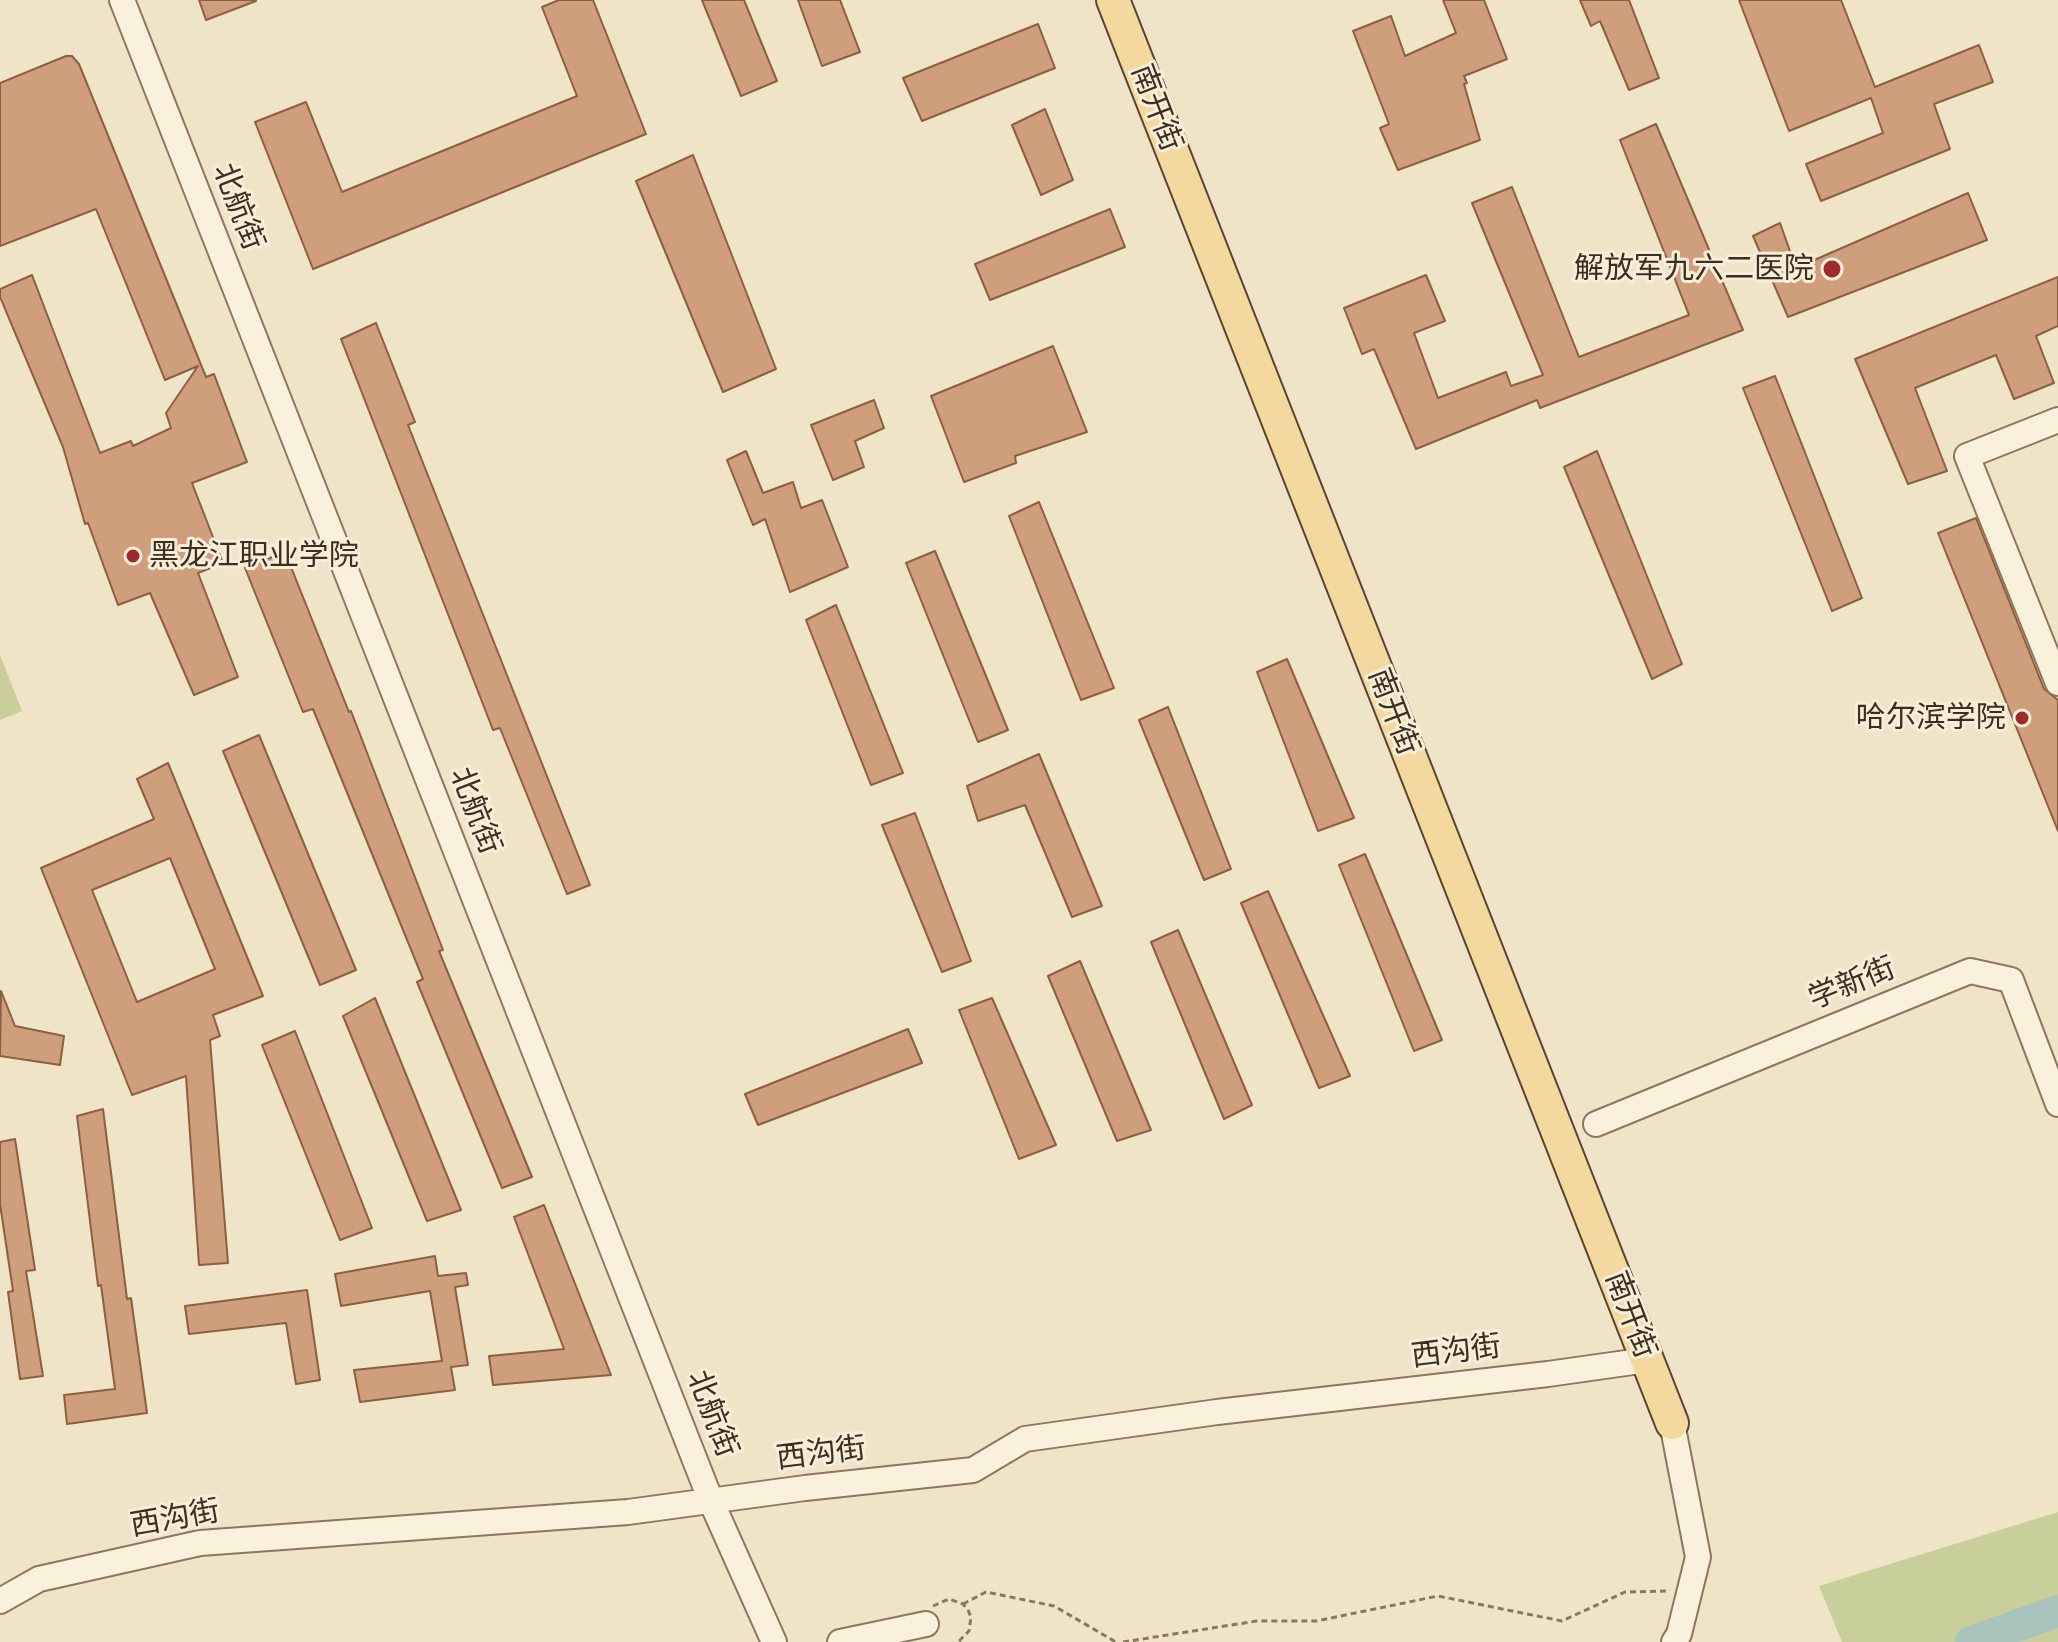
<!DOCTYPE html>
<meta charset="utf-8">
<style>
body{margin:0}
canvas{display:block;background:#f0e4c8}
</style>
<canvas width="2058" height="1642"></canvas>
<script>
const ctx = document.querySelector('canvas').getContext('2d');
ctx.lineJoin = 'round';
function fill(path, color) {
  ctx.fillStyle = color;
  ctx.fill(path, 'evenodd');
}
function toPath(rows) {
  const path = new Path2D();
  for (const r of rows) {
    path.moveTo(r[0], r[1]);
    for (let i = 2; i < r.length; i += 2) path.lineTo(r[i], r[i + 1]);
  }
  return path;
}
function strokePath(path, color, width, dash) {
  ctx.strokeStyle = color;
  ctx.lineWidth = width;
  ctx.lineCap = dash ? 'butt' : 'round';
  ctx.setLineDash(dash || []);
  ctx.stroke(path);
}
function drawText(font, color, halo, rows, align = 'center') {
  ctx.font = font + ' "Zilla Slab","Noto Sans SC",serif';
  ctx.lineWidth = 6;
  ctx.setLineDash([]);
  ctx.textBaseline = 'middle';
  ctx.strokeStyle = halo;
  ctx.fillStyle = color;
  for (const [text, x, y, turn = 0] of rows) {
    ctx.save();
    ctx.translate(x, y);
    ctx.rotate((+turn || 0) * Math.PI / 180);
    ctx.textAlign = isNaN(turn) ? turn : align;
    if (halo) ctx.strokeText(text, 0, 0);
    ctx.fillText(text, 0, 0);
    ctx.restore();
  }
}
fill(toPath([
 [0,655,22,711,0,720],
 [2058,1512,2058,1642,1842,1642,1819,1586]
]), '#c9cf9b');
strokePath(toPath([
 [1971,1642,2058,1611]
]), '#a9c4bc', 32);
const building = toPath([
 [199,0,255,0,256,1,206,20,199,0],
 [559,0,593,0,646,134,313,269,255,122,306,102,342,192,577,96,542,7,559,0],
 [702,0,744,0,777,81,741,96,702,0],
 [798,0,840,0,860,52,822,66,798,0],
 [1443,0,1484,0,1507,59,1464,76,1467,83,1464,84,1480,140,1398,170,1380,128,1389,124,1353,31,1391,16,1405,56,1456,33,1443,0],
 [1580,0,1629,0,1659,78,1629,90,1600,21,1591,26,1580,0],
 [1739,0,1841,0,1875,87,1979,45,1993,82,1934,104,1950,149,1821,201,1806,164,1883,133,1871,98,1789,131,1739,0],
 [1038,24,1055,68,922,121,903,78,1038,24],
 [66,56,72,56,79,64,206,377,214,374,247,462,192,483,223,563,198,573,238,677,194,695,150,593,118,605,88,523,85,524,63,447,0,297,0,289,32,275,100,453,131,441,133,446,171,428,166,413,198,366,165,380,96,209,0,246,0,83,66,56],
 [1045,109,1073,180,1041,195,1012,125,1045,109],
 [1656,124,1743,330,1540,408,1537,400,1416,449,1374,349,1362,354,1344,308,1426,275,1445,321,1414,333,1438,398,1506,372,1511,386,1543,375,1472,203,1512,187,1579,357,1689,315,1620,140,1656,124],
 [693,155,776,369,723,392,636,181,693,155],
 [1968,193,1987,240,1788,317,1753,236,1780,223,1796,268,1968,193],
 [1110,209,1125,247,990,300,975,264,1110,209],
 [2058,277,2058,326,2036,336,2054,383,2014,399,1996,355,1915,388,1947,471,1908,484,1855,359,2058,277],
 [376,323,415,422,408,425,590,885,567,894,500,728,493,730,341,339,376,323],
 [1053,346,1087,432,1015,456,1016,463,964,482,931,396,1053,346],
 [1775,376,1862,598,1832,611,1743,388,1775,376],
 [874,400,884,428,855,441,864,467,833,480,811,425,874,400],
 [746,451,763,493,793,482,801,508,822,500,848,567,790,592,765,519,753,525,727,460,746,451],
 [1597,451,1682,664,1652,679,1564,467,1597,451],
 [1039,502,1114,688,1081,700,1009,516,1039,502],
 [1976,518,2044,689,2058,700,2058,831,1938,533,1976,518],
 [935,551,1008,730,978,742,906,563,935,551],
 [285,552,349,712,351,711,443,950,439,951,532,1177,502,1188,417,982,423,979,313,709,303,712,245,568,285,552],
 [836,605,903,773,871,785,806,620,836,605],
 [1287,659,1354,818,1318,831,1257,672,1287,659],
 [1168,707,1231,869,1204,880,1139,720,1168,707],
 [259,735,356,970,320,985,223,751,259,735],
 [1039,754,1102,906,1072,917,1025,805,978,821,967,786,1039,754],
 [168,763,263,996,213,1015,220,1036,210,1040,228,1263,199,1265,186,1076,132,1095,41,868,154,819,137,779,168,763],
 [170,858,215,969,137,1002,92,890,170,858],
 [915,813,971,961,942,972,882,825,915,813],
 [1365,854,1442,1040,1414,1051,1339,865,1365,854],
 [1268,891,1350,1076,1319,1088,1241,903,1268,891],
 [1178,930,1252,1105,1224,1119,1151,942,1178,930],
 [1080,961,1151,1130,1117,1141,1048,976,1080,961],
 [1,991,15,1026,64,1036,60,1065,0,1056,1,991],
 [375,998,461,1210,427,1221,343,1016,375,998],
 [992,998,1056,1145,1019,1159,959,1010,992,998],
 [908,1029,922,1063,758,1125,745,1094,908,1029],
 [295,1031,372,1228,340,1240,262,1045,295,1031],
 [103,1109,127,1299,131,1298,147,1413,67,1424,64,1395,115,1389,101,1285,98,1286,77,1116,103,1109],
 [15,1139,35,1270,26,1271,43,1376,20,1379,8,1292,13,1291,0,1204,0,1142,15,1139],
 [544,1205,611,1375,493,1385,489,1356,564,1349,514,1217,544,1205],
 [435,1256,438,1276,466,1273,468,1285,455,1287,468,1365,451,1367,455,1390,360,1402,354,1370,442,1361,430,1291,341,1306,335,1274,435,1256],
 [307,1290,320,1380,296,1384,286,1323,189,1334,185,1306,307,1290]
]);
fill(building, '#cf9f7d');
strokePath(building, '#8d5f41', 2);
const minor = toPath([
 [122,0,711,1501,774,1642],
 [2058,420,1967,456,2058,683],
 [1596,1124,1970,971,2011,980,2058,1104],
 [1672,1423,1698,1557,1679,1634,1674,1642],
 [0,1601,39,1579,200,1543,628,1512,805,1488,973,1470,1025,1439,1217,1412,1548,1374,1647,1360],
 [840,1642,926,1624]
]);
const major = toPath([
 [1113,0,1672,1423]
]);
strokePath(minor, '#8d765c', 28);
strokePath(major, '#5b4430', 36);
strokePath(toPath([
 [963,1604,986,1592,1054,1606,1116,1642],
 [933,1606,949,1599,963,1604,968,1610,971,1617,969,1631,958,1642],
 [1123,1642,1257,1621,1316,1621,1438,1596,1562,1621,1625,1592,1667,1591]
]), '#8d765c', 3, [6, 4]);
strokePath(minor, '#faf1dc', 24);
strokePath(major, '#f3d9a0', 32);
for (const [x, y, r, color] of [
 [1832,269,10,"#9e2a2b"],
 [133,556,8,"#9e2a2b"],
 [2022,718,8,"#9e2a2b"]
]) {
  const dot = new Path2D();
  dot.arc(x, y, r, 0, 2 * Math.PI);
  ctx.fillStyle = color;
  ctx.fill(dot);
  strokePath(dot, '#f7eed8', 3);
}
drawText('30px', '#3d2e20', '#f7eed8', [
 ["南开街",1156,108,69],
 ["北航街",238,207,69],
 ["南开街",1393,712,69],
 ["北航街",475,811,69],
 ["学新街",1852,984,-22],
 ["南开街",1630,1315,69],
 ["西沟街",1456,1352,-7],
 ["北航街",712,1414,69],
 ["西沟街",821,1454,-7],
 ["西沟街",175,1519,-10]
]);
drawText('30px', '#3d2e20', '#f7eed8', [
 ["解放军九六二医院",1814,269],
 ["黑龙江职业学院",149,556,"left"],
 ["哈尔滨学院",2006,718]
], 'right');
</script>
